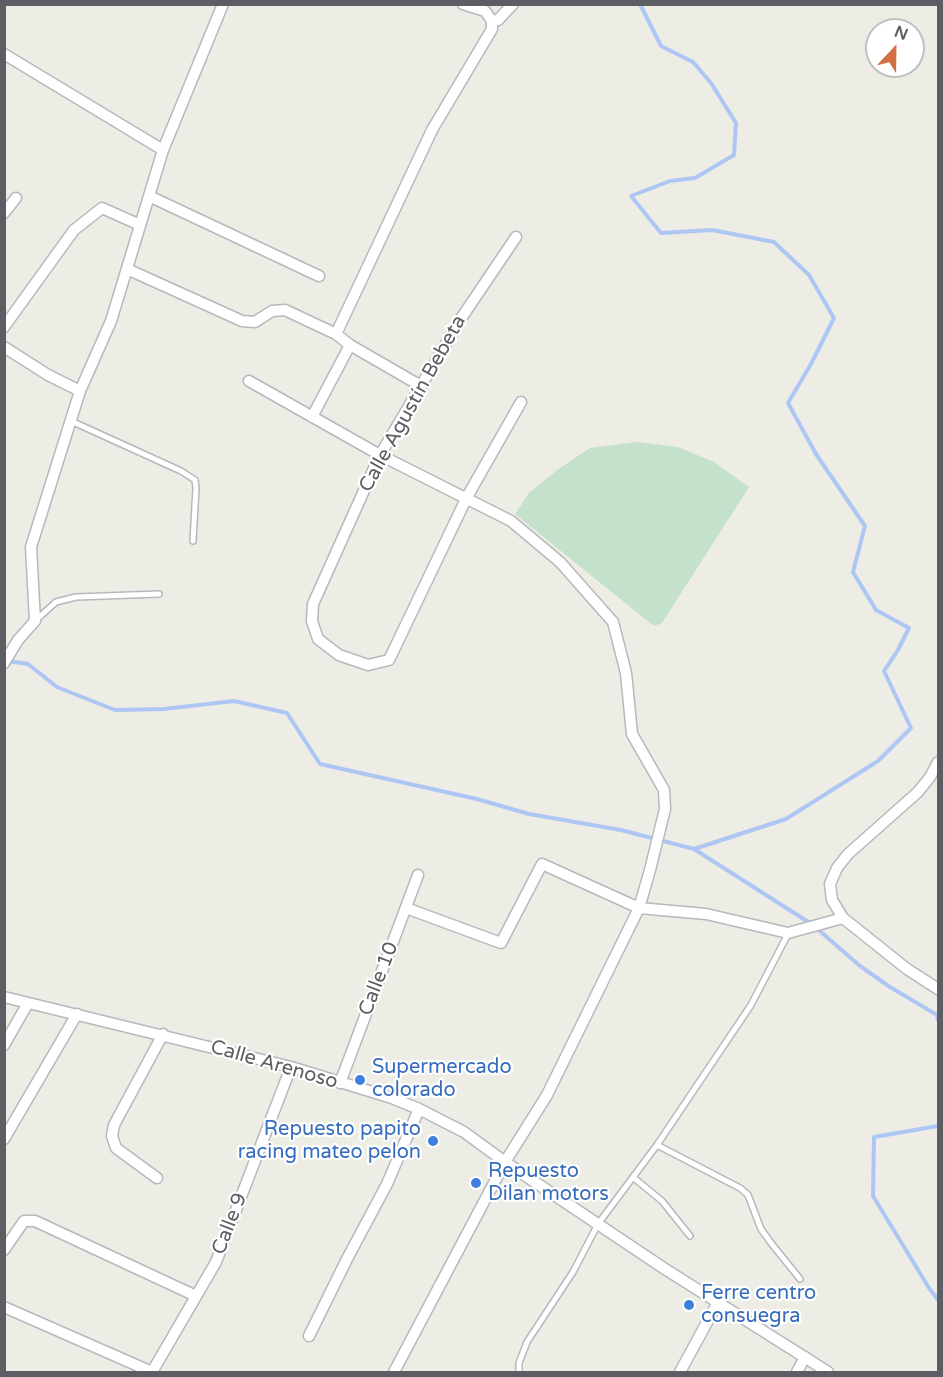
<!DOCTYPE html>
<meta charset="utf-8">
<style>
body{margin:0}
#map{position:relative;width:943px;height:1377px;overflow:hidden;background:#edede5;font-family:"Varela Round",sans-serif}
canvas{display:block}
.frame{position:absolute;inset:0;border:6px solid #5d5e63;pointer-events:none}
.north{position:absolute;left:865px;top:18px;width:60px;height:60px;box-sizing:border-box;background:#fff;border:2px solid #bebfc1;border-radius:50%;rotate:22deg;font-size:16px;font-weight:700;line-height:24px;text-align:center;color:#5d5e63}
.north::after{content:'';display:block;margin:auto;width:21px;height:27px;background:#d36e45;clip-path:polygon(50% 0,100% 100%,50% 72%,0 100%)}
</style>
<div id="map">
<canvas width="943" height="1377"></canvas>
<div class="frame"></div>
<div class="north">N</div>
</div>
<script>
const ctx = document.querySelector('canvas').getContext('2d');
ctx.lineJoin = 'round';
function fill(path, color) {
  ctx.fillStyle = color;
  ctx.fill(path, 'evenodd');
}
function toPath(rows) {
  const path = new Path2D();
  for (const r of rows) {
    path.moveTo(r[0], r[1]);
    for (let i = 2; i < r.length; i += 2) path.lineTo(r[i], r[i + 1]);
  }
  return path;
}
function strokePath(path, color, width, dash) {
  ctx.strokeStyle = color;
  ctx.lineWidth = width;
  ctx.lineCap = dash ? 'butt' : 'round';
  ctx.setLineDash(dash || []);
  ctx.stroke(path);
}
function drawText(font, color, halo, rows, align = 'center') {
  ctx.font = font + ' "Varela Round",sans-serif';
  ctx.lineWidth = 4.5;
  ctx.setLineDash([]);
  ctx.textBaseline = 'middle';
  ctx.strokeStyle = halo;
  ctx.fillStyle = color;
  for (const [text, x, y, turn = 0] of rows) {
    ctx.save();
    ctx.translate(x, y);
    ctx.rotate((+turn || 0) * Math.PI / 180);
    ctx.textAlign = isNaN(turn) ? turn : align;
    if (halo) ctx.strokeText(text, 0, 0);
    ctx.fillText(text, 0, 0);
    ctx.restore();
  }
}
fill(toPath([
 [638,442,678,447,714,462,749,487,662,623,655,626,650,623,515,514,529,493,557,470,590,448]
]), '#c4e1cb');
strokePath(toPath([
 [640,4,661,46,693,62,711,83,736,123,734,155,695,178,670,181,631,196,661,233,712,230,774,242,809,275,834,318,811,364,788,403,816,454,865,526,853,572,876,610,909,628,898,650,884,671,911,728,878,761,786,819,694,849],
 [8,661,28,664,57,687,115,710,164,709,234,701,287,713,320,764,477,799,529,814,621,830,694,849,813,925,860,966,890,987,937,1015,938,1020],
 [938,1126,874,1137,873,1196,929,1288,938,1300]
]), '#aec6f4', 4);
const service = toPath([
 [71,421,181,471,195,480,196,488,193,541],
 [36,620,56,602,76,597,159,594],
 [657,1145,740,1188,748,1195,761,1229,771,1243,800,1279],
 [634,1178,662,1201,690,1236],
 [519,1372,519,1363,527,1342,573,1272,598,1224,657,1145,751,1005,788,934]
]);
const minor = toPath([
 [492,21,498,20,513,4],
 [4,54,163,150],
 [149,196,319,276],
 [4,213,16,198],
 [516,237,460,320,380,455,313,604,312,621,318,639,339,655,368,665,389,660,467,497,521,402],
 [127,269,242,321,255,322,272,311,285,310,336,334,350,345,421,386],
 [4,327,74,230,102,208,140,225],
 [336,334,432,130,492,29,492,21,485,11,463,4],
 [4,347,48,375,80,391],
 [249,381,380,455,511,521,560,562,613,622,626,673,632,734,664,790,665,809,650,870,639,908,706,914,788,933,843,918],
 [312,417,350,345],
 [4,663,18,640,35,621,31,547,80,391,111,321,163,150,223,4],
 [938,762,930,777,918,792,848,854,837,868,830,884,832,900,843,918,907,969,938,989],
 [4,997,291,1067,392,1098,419,1109,464,1132,505,1162,665,1269,828,1372],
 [4,1045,28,1003],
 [340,1083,418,875],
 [4,1139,77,1014],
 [157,1178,116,1148,112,1136,114,1125,163,1034],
 [4,1250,24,1221,35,1221,196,1296],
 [4,1307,152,1372],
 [309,1336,347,1259,387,1184,419,1109],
 [152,1372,216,1262,291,1067],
 [394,1372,505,1162,547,1095,639,908,542,864,501,943,406,908],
 [680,1372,718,1302],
 [797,1372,805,1357]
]);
strokePath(service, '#b7b8bd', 8);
strokePath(minor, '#b7b8bd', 13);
strokePath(service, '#fff', 5);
strokePath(minor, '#fff', 10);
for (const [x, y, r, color] of [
 [360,1080,6,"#3f7fe0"],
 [433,1141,6,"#3f7fe0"],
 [476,1183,6,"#3f7fe0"],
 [689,1305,6,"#3f7fe0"]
]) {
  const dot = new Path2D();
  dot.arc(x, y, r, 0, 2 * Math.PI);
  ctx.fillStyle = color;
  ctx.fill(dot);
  strokePath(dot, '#fff', 2);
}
drawText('20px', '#5d5e63', '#fff', [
 ["Calle Agustín Bebeta",413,404,-61],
 ["Calle 10",379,979,-69],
 ["Calle Arenoso",274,1065,16],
 ["Calle 9",230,1224,-69]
]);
drawText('20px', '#366cbe', '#fff', [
 ["Supermercado",372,1068],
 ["colorado",372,1091],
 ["Repuesto papito",421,1130,"right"],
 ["racing mateo pelon",421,1153,"right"],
 ["Repuesto",488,1172],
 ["Dilan motors",488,1195],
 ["Ferre centro",701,1294],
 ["consuegra",701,1317]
], 'left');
</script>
